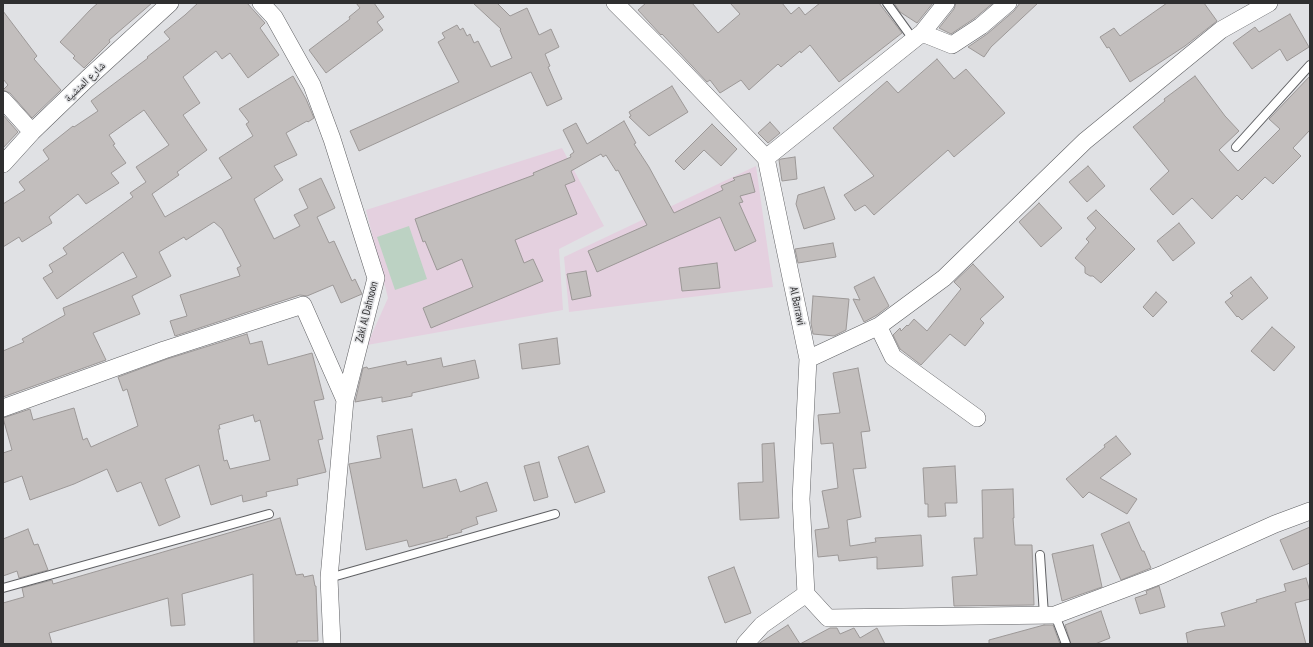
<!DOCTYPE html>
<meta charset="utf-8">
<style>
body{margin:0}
#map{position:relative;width:1313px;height:647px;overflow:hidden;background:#e0e1e4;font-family:"PT Sans Narrow",sans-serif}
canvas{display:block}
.frame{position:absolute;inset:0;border:4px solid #2f2f30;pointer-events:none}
</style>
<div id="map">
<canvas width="1313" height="647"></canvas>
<div class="frame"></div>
</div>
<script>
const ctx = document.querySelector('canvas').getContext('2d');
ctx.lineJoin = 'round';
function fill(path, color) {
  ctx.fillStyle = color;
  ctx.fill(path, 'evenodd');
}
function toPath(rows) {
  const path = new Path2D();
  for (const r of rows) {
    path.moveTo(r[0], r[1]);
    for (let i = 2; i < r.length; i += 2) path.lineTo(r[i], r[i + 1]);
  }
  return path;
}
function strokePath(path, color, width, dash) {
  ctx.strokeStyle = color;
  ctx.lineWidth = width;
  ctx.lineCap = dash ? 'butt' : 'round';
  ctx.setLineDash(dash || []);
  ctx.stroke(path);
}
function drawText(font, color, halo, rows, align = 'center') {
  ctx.font = font + ' "PT Sans Narrow","Noto Naskh Arabic",sans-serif';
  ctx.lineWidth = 3;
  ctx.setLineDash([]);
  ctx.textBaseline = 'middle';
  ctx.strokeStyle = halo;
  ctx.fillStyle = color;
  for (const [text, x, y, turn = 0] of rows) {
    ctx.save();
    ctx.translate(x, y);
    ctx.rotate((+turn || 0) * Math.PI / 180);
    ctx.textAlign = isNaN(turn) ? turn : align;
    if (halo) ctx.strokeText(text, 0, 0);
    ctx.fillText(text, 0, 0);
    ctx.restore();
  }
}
fill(toPath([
 [562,148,604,226,559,249,563,310,367,345,388,298,366,210],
 [756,166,773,287,569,312,564,257]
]), '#e4d0df');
fill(toPath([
 [409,226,427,279,395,290,377,237]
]), '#bcd2c3');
const building = toPath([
 [98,3,152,3,109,40,110,42,84,68,73,58,75,56,60,42,90,10,98,3],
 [198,3,247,3,265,23,260,28,279,55,248,78,230,53,222,59,216,51,183,77,200,103,183,115,207,150,177,172,179,175,152,194,165,217,232,178,219,158,253,136,246,124,249,122,239,109,293,76,306,99,314,118,308,122,307,121,286,133,297,155,274,166,283,180,254,199,274,239,300,226,294,215,308,208,299,189,321,178,335,208,317,217,329,243,334,241,352,281,355,279,362,294,341,303,333,285,307,296,300,295,175,336,170,321,187,316,180,295,240,276,237,268,241,266,222,229,214,222,186,240,184,237,159,252,171,276,132,296,140,314,93,333,106,360,3,397,3,351,24,342,22,339,65,315,63,308,137,277,123,252,57,299,43,278,53,272,49,265,67,254,63,248,133,197,130,193,146,182,136,167,169,145,144,110,109,135,115,144,113,145,126,163,111,173,119,183,86,204,78,194,49,217,52,223,22,242,19,237,3,247,3,204,25,190,19,182,49,159,43,150,73,126,74,127,98,111,91,101,148,58,147,57,170,39,164,32,185,15,198,3],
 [356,3,374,3,384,17,377,22,383,30,326,73,309,50,350,19,349,17,360,8,356,3],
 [473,3,497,3,510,16,527,8,539,35,551,29,559,47,545,54,550,66,548,67,562,99,547,106,531,72,359,151,350,131,459,82,438,42,445,38,442,33,457,25,460,30,463,28,467,36,470,34,474,43,478,41,491,67,512,58,500,30,501,29,473,3],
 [646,3,692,3,718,33,740,14,730,3,782,3,791,14,799,7,805,15,820,3,879,3,902,33,839,82,810,45,801,53,800,51,781,67,778,64,749,90,741,80,720,93,710,80,707,82,662,34,661,35,638,10,646,3],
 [894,3,933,3,917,23,900,12,894,3],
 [956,3,993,3,975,18,951,34,939,28,954,9,956,3],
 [1020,3,1038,3,991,47,984,57,968,47,987,34,1014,11,1020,3],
 [1167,3,1204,3,1217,21,1185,46,1130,82,1109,47,1107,48,1100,37,1114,28,1120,36,1167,3],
 [3,11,37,56,34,59,61,90,32,118,10,93,3,90,8,85,3,79,3,11],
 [1290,14,1309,47,1287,61,1280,49,1252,69,1233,43,1255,27,1259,32,1290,14],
 [937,59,954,79,966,69,1005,113,954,157,948,150,874,215,865,205,855,211,844,195,874,176,833,128,887,81,898,93,937,59],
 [1195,76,1225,116,1239,131,1219,150,1238,171,1280,129,1269,119,1310,76,1310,130,1293,148,1301,156,1273,184,1265,177,1242,200,1237,195,1212,219,1192,198,1173,215,1150,189,1169,171,1133,127,1165,101,1164,99,1195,76],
 [672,86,688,112,649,136,629,117,631,116,629,112,672,86],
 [3,115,18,132,3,148,3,115],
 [624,121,636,143,634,144,649,167,674,213,723,190,721,186,735,180,733,178,750,173,755,192,740,196,743,202,739,203,756,241,735,251,720,217,597,272,588,251,647,225,618,170,616,171,606,155,603,157,601,154,571,171,575,181,565,185,577,214,515,240,524,263,533,259,543,281,431,328,423,308,473,287,462,259,437,270,425,241,423,242,415,219,534,175,533,173,571,157,570,155,574,152,563,130,576,123,587,144,624,121],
 [770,122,780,133,768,143,758,133,770,122],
 [712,124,737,149,721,166,704,150,684,170,675,161,712,124],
 [795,157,797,179,782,181,779,160,781,159,795,157],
 [1088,166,1105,186,1087,202,1069,182,1088,166],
 [824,187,835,219,804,229,796,204,798,195,824,187],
 [1039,203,1062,228,1041,247,1019,222,1039,203],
 [1096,210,1135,249,1101,283,1093,276,1090,276,1085,273,1085,267,1075,258,1089,242,1086,239,1096,228,1087,218,1096,210],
 [1179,223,1195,243,1173,261,1157,241,1179,223],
 [833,243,836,257,798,263,795,249,833,243],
 [717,263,720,288,682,291,679,268,717,263],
 [973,264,1004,297,980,319,984,323,965,346,950,334,921,365,900,349,893,335,900,328,901,331,907,325,908,326,914,319,927,331,961,289,954,282,973,264],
 [586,271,591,296,572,300,567,274,586,271],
 [874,277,889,306,877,315,864,322,853,299,860,300,854,287,874,277],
 [1251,277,1268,298,1242,320,1238,316,1237,317,1225,302,1233,296,1230,293,1251,277],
 [1156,292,1167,302,1153,317,1143,307,1156,292],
 [813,296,849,299,846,330,834,336,813,334,811,323,813,296],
 [1272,327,1295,347,1274,371,1251,351,1272,327],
 [247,334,250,344,262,341,268,365,312,353,324,399,314,401,323,439,318,440,326,472,297,479,298,485,266,492,267,496,243,502,242,495,211,505,199,465,165,479,180,517,159,526,141,482,117,492,107,469,74,484,30,500,22,476,3,483,3,453,12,450,3,418,30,409,33,420,74,408,83,440,87,438,91,447,138,426,127,389,123,391,118,377,167,359,247,334],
 [253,415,255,422,260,420,270,460,230,469,227,460,224,461,218,429,220,429,219,425,253,415],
 [557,338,560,364,522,369,519,344,557,338],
 [441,358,443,367,475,360,479,378,412,393,412,396,382,402,382,397,355,402,363,368,367,367,368,369,406,361,407,365,441,358],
 [858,368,870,431,861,432,866,468,853,469,861,517,847,520,850,546,876,542,875,538,921,535,923,566,877,569,877,557,839,561,838,555,818,557,815,530,829,528,822,491,838,488,833,443,821,444,818,415,840,413,833,373,858,368],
 [412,429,423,488,456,479,460,492,487,482,497,511,476,517,478,524,461,530,462,532,447,536,448,537,409,547,407,540,366,550,349,464,381,458,377,436,412,429],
 [1116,436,1131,454,1100,478,1137,499,1127,514,1089,492,1083,498,1066,479,1105,447,1104,445,1116,436],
 [774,443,779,518,740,520,738,483,763,482,762,444,774,443],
 [588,446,605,492,575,503,558,457,588,446],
 [539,462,548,497,534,501,524,466,539,462],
 [955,466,957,503,945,503,946,516,928,517,928,504,925,504,923,468,955,466],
 [1013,489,1014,518,1013,518,1015,545,1032,545,1034,605,954,606,952,577,977,575,974,538,983,538,982,490,1013,489],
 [280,518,296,575,303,574,304,577,313,575,315,586,316,586,318,641,297,641,297,644,254,644,253,574,182,594,185,625,171,626,168,598,49,633,52,644,3,644,3,603,24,597,22,588,52,580,53,584,280,518],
 [1129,522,1142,551,1144,551,1151,568,1121,580,1101,534,1129,522],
 [1310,527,1310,563,1293,570,1280,540,1310,527],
 [28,529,34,545,38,544,48,570,19,578,17,571,3,576,3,539,28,529],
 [1093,545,1102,587,1062,601,1052,554,1093,545],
 [734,567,751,613,725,623,708,577,734,567],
 [1306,578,1310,591,1310,599,1295,603,1306,644,1188,644,1186,633,1195,630,1225,626,1221,613,1257,602,1256,600,1286,591,1284,584,1306,578],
 [1159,586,1165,607,1140,614,1135,598,1147,594,1146,591,1159,586],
 [1101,611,1110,638,1095,644,1071,644,1065,625,1101,611],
 [788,625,800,644,830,628,837,628,840,634,854,628,860,638,877,628,885,644,758,644,788,625],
 [1044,625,1053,625,1060,644,989,644,989,640,1044,625]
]);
fill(building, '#c2bebd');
strokePath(building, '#9c9897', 1);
const service = toPath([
 [887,3,913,39],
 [1236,147,1310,65],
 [1040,555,1044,615],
 [329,578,555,514],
 [3,588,269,514],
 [1055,615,1066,644]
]);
const minor = toPath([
 [261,3,274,17,312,85,332,139,376,278,345,400,329,578,332,644],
 [615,3,676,64,766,158,808,359,801,499,806,594,762,625,745,644],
 [922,33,946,3],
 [3,100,32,132],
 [766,158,922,33,952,45,981,26,1008,3],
 [3,164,32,132,87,79,170,3],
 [879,326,880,330,893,357,977,418],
 [808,359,879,326,944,278,1085,141,1221,30,1269,3],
 [3,408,164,350,303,305,345,400],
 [806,594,828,618,1055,615,1161,575,1275,524,1310,511]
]);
strokePath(service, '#606164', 10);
strokePath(minor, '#606164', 18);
strokePath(service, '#fff', 8);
strokePath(minor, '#fff', 17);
drawText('11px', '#2f2f30', '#e0e1e4', [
 ["شارع المنشية",85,82,-44],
 ["Al Barrawi",797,306,78],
 ["Zaki Al Dahnoon",367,312,-76]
]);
</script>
